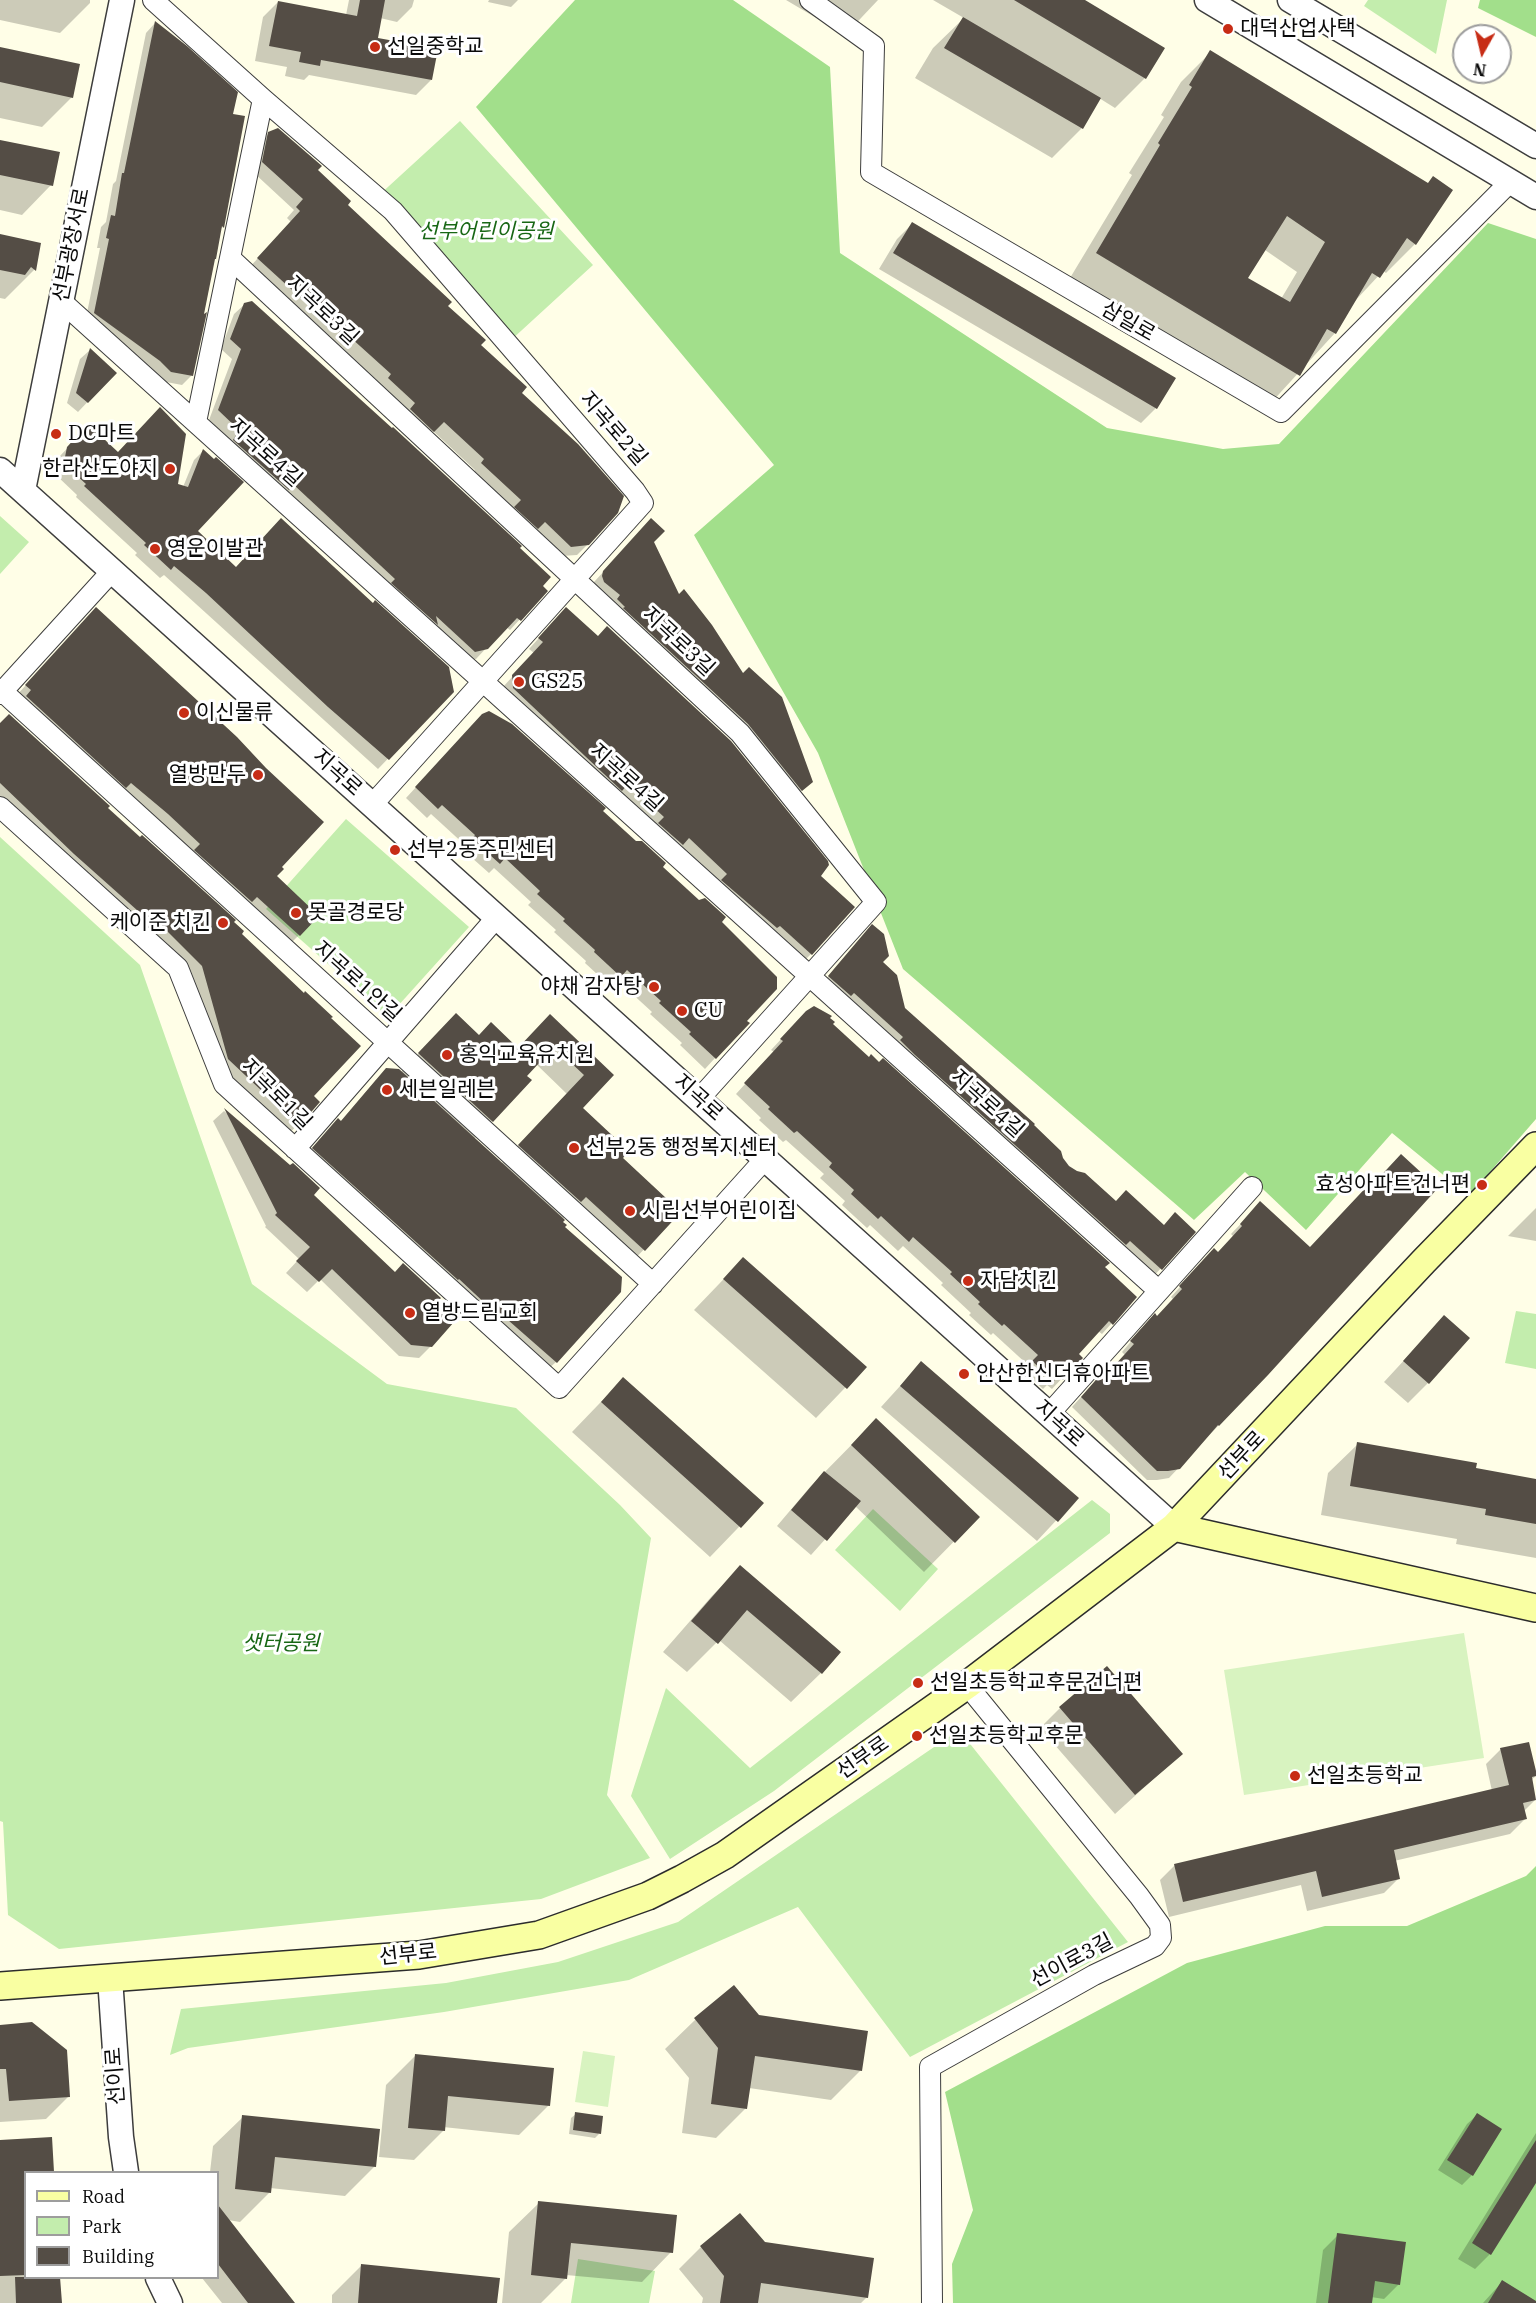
<!DOCTYPE html>
<meta charset="utf-8">
<style>
body{margin:0}
#map{position:relative;width:1536px;height:2303px;overflow:hidden;background:#fffee7;font-family:"IBM Plex Serif",serif}
canvas{display:block}
.legend{position:absolute;left:24px;top:2171px;width:195px;height:108px;box-sizing:border-box;background:#fff;border:2px solid #9d9d9d;margin:0;padding:8px 10px;list-style:none;font-size:18px;color:#0a0a0a}
.legend li{display:flex;align-items:center;gap:12px;height:30px}
.legend b{width:30px;border:2px solid #9d9d9d}
.north{position:absolute;left:1452px;top:24px;width:60px;height:60px;box-sizing:border-box;background:#fff;border:2px solid #9d9d9d;border-radius:50%;rotate:188deg;font-size:16px;font-weight:700;line-height:24px;text-align:center;color:#0a0a0a}
.north::after{content:'';display:block;margin:auto;width:21px;height:27px;background:#c72c15;clip-path:polygon(50% 0,100% 100%,50% 72%,0 100%)}
</style>
<div id="map">
<canvas width="1536" height="2303"></canvas>
<ul class="legend">
<li><b style="height:8px;background:#f9ffa2"></b>Road</li>
<li><b style="height:16px;background:#c3edad"></b>Park</li>
<li><b style="height:16px;background:#544d45"></b>Building</li>
</ul>
<div class="north">N</div>
</div>
<script>
const ctx = document.querySelector('canvas').getContext('2d');
ctx.lineJoin = 'round';
function fill(path, color) {
  ctx.fillStyle = color;
  ctx.fill(path, 'evenodd');
}
function toPath(rows) {
  const path = new Path2D();
  for (const r of rows) {
    path.moveTo(r[0], r[1]);
    for (let i = 2; i < r.length; i += 2) path.lineTo(r[i], r[i + 1]);
  }
  return path;
}
function strokePath(path, color, width, dash) {
  ctx.strokeStyle = color;
  ctx.lineWidth = width;
  ctx.lineCap = dash ? 'butt' : 'round';
  ctx.setLineDash(dash || []);
  ctx.stroke(path);
}
function drawText(font, color, halo, rows, align = 'center') {
  ctx.font = font + ' "IBM Plex Serif","Noto Sans KR",serif';
  ctx.lineWidth = 6;
  ctx.setLineDash([]);
  ctx.textBaseline = 'middle';
  ctx.strokeStyle = halo;
  ctx.fillStyle = color;
  for (const [text, x, y, turn = 0] of rows) {
    ctx.save();
    ctx.translate(x, y);
    ctx.rotate((+turn || 0) * Math.PI / 180);
    ctx.textAlign = isNaN(turn) ? turn : align;
    if (halo) ctx.strokeText(text, 0, 0);
    ctx.fillText(text, 0, 0);
    ctx.restore();
  }
}
fill(toPath([
 [1368,0,1447,0,1436,54,1364,6],
 [460,121,593,265,510,341,377,197],
 [0,516,29,542,0,574],
 [346,819,469,927,388,1017,266,909],
 [0,837,140,965,252,1284,387,1384,516,1408,620,1505,651,1538,607,1795,650,1858,541,1899,59,1949,8,1915,3,1822,0,1821],
 [1516,1311,1536,1314,1536,1369,1505,1363],
 [1092,1500,1110,1514,1110,1533,774,1791,670,1859,631,1796,666,1688,750,1768],
 [873,1509,938,1569,900,1611,835,1550],
 [959,1730,1128,1942,910,2057,798,1907,629,1980,444,2012,188,2048,170,2055,181,2009,446,1983,558,1962,678,1922],
 [578,2259,655,2271,649,2303,571,2303]
]), '#c3edad');
fill(toPath([
 [575,0,733,0,830,67,840,253,1107,428,1223,449,1279,444,1488,223,1536,239,1536,1119,1469,1196,1392,1133,1306,1230,1245,1172,1194,1220,903,969,818,753,694,535,774,465,476,107],
 [1480,0,1536,0,1536,37,1478,8],
 [1536,1866,1536,2303,953,2303,952,2264,973,2210,945,2092,1187,1963,1325,1926,1407,1926,1526,1876]
]), '#a2df8b');
fill(toPath([
 [1464,1633,1484,1758,1244,1795,1224,1670],
 [583,2051,615,2056,608,2107,575,2102]
]), '#d8f3c0');
fill(toPath([
 [0,0,90,0,90,3,60,33,0,20],
 [349,0,414,0,412,7,397,22,380,18,376,39,431,80,416,95,309,75,304,80,285,76,287,67,255,61,263,17,278,2,346,15],
 [489,0,518,0,511,7,488,2],
 [786,0,878,0,845,35],
 [933,0,1081,0,1163,49,1145,78,1115,108,1099,98,1082,128,1052,158,915,78,933,48,964,18],
 [155,23,231,115,237,149,239,148,223,227,220,229,192,375,182,385,161,381,85,323,100,248,97,248,101,227,106,222,113,184,116,181,146,33],
 [0,49,72,97,42,127,0,118],
 [1211,52,1415,244,1386,273,1383,271,1354,302,1335,333,1269,405,1067,283,1132,175,1129,173,1164,117,1161,115,1181,82],
 [1265,250,1297,272,1281,299,1246,279],
 [269,133,316,170,346,205,446,306,519,393,588,544,577,555,561,556,472,474,475,470,433,431,423,441,379,389,382,385,339,346,336,349,248,269,291,222,287,218,294,210,253,172,259,144],
 [0,141,51,185,22,215,0,210],
 [912,224,1156,408,1141,423,879,269,897,239],
 [0,236,39,244,34,270,5,299,0,298],
 [252,302,520,547,518,548,541,586,546,591,510,630,506,627,476,659,465,661,224,450,230,441,209,420,232,359,221,349,234,314,245,304],
 [90,350,115,373,78,412,67,403,80,359],
 [79,436,183,487,194,460,203,451,196,532,236,568,452,692,378,769,164,575,160,578,135,555,137,553,76,497,77,495,57,476,56,468,58,458],
 [642,530,652,542,679,597,811,782,792,800,593,587,594,582],
 [86,619,274,876,299,935,289,945,16,696],
 [556,619,819,876,811,954,801,964,503,687,534,653,529,649],
 [0,725,106,808,232,922,239,934,311,1096,318,1102,288,1135,218,1068,192,976,140,924,0,803],
 [472,726,601,811,719,922,745,1021,747,1023,705,1069,680,1045,682,1043,650,1014,652,1012,616,979,610,986,585,963,586,961,554,932,556,930,528,905,531,902,494,868,489,873,463,850,466,846,431,814,427,818,406,798],
 [863,936,881,962,904,1008,1068,1167,1115,1203,1163,1227,1194,1232,1151,1279,820,986],
 [828,1018,831,1024,1135,1297,1102,1334,1098,1331,1077,1354,1081,1358,1052,1389,1047,1385,1043,1389,1024,1372,1029,1366,993,1333,991,1335,969,1315,971,1313,941,1285,943,1283,903,1246,898,1251,870,1225,867,1228,842,1205,845,1201,820,1178,824,1174,786,1140,783,1142,759,1120,761,1118,736,1094,774,1052,771,1050,796,1023],
 [438,1033,479,1036,518,1049,532,1034,612,1075,581,1108,621,1159,679,1213,626,1268,568,1214,562,1220,556,1362,546,1371,303,1158,328,1130,340,1122,376,1080,401,1072],
 [536,1064,567,1094,501,1164,474,1139,492,1121],
 [224,1111,290,1167,312,1195,395,1274,433,1304,431,1346,419,1358,399,1356,320,1279,307,1292,286,1273,299,1259,265,1227,266,1226,213,1121],
 [1374,1184,1267,1374,1169,1478,1157,1480,1147,1480,1072,1407,1091,1386,1104,1378,1125,1355,1122,1352,1145,1325,1157,1317,1173,1299,1171,1297,1204,1260,1218,1254,1234,1237,1231,1234,1251,1213,1310,1249],
 [1536,1208,1536,1241,1508,1236],
 [743,1259,865,1367,816,1418,694,1310],
 [1444,1317,1428,1383,1408,1403,1384,1382],
 [921,1363,1077,1498,1037,1541,881,1407],
 [623,1379,762,1503,710,1557,572,1432],
 [876,1420,978,1517,924,1572,855,1506,811,1555,777,1526,810,1487],
 [1358,1444,1474,1470,1536,1480,1536,1558,1456,1544,1457,1539,1321,1515,1328,1473],
 [740,1567,821,1673,791,1702,719,1640,687,1672,663,1652,711,1597],
 [1060,1708,1181,1754,1115,1814,1040,1728],
 [1501,1749,1536,1776,1531,1780,1535,1800,1524,1811,1525,1819,1510,1834,1394,1861,1399,1878,1384,1893,1307,1911,1301,1885,1169,1917,1160,1880,1175,1865,1492,1791,1486,1764],
 [734,1988,758,2017,861,2070,831,2100,749,2088,746,2108,716,2138,682,2133,689,2078,665,2049,695,2020],
 [0,2027,68,2097,46,2119,0,2122],
 [416,2055,549,2105,519,2135,443,2127,443,2131,414,2160,379,2157,386,2085],
 [576,2114,599,2134,595,2138,569,2134,571,2118],
 [1477,2115,1500,2129,1472,2175,1462,2185,1438,2170,1467,2124],
 [243,2117,375,2166,345,2196,270,2188,270,2192,240,2222,228,2220,293,2303,222,2303,202,2278,218,2278,218,2172,210,2172,213,2146],
 [1536,2133,1536,2180,1490,2254,1475,2269,1458,2259],
 [51,2138,53,2172,26,2172,26,2278,60,2303,0,2303,0,2141],
 [539,2203,671,2252,642,2282,566,2275,566,2278,541,2303,502,2303,509,2232],
 [1338,2235,1399,2284,1384,2299,1371,2297,1370,2303,1316,2303,1323,2250],
 [764,2244,867,2297,861,2303,702,2303,703,2298,679,2269,701,2247],
 [362,2265,496,2303,332,2303,332,2295],
 [1502,2282,1536,2302,1536,2303,1483,2303]
]), '#0003');
fill(toPath([
 [360,0,385,0,378,38,438,49,432,80,321,60,320,66,299,62,301,52,269,46,278,1,357,16],
 [1014,0,1085,0,1165,48,1146,79],
 [963,17,1101,98,1083,129,944,48],
 [155,21,187,46,238,92,233,114,245,116,224,228,222,226,216,259,215,259,204,314,207,312,193,376,171,372,160,361,94,313,109,239,106,238,111,215,115,216,122,173,124,173],
 [0,47,80,64,73,98,0,82],
 [1210,50,1428,183,1433,176,1453,190,1416,245,1407,238,1380,278,1372,273,1336,334,1327,329,1300,376,1096,253,1160,145,1158,143,1192,87,1189,85],
 [1287,216,1325,242,1290,302,1248,278],
 [278,128,322,166,318,170,351,201,348,205,452,302,448,306,486,340,481,345,527,387,522,393,578,444,624,496,618,513,589,545,571,547,545,522,538,529,514,507,521,500,481,463,484,459,444,422,434,432,410,409,415,403,388,378,391,374,350,337,347,340,257,258,300,211,296,207,303,199,262,162,268,132],
 [0,140,60,152,53,186,0,175],
 [912,222,1176,378,1157,409,893,253],
 [0,234,41,243,36,271,31,267,25,275,0,270],
 [252,301,392,428,393,427,522,546,520,548,551,577,543,586,548,591,521,621,517,618,488,649,475,652,436,616,438,625,391,583,395,579,294,485,289,490,233,440,239,430,218,410,241,349,230,339,244,303],
 [90,348,117,373,88,403,76,393],
 [160,407,186,434,178,484,188,487,203,449,214,459,216,457,244,482,198,531,236,567,281,518,373,603,375,600,449,667,454,692,389,760,328,707,206,593,174,566,171,570,144,545,146,543,84,486,86,484,66,466,65,457,67,447,88,424,118,452],
 [651,518,665,531,654,542,679,594,684,589,712,625,743,673,749,667,782,697,813,782,802,791,748,724,623,608,625,607,617,599,620,595,604,582,602,576,603,571],
 [96,607,237,737,266,768,324,822,282,867,284,869,277,876,319,916,300,936,257,897,252,902,194,850,200,844,168,814,131,783,126,788,26,696,31,690,25,685],
 [566,607,598,636,607,626,731,741,828,861,829,865,821,876,855,907,812,955,780,926,777,928,721,880,727,874,689,838,683,845,658,823,664,817,628,784,622,791,513,688,512,675,543,642,538,638],
 [489,711,512,724,606,808,603,811,636,841,642,841,666,863,663,867,699,900,705,898,726,917,722,922,777,977,777,989,747,1021,750,1023,716,1059,689,1034,691,1032,659,1003,661,1001,627,970,621,977,594,952,595,950,563,921,565,919,537,894,540,891,505,858,500,864,472,839,475,835,442,805,438,809,415,787,482,714],
 [9,714,110,806,108,808,140,837,142,835,236,920,234,922,244,931,242,934,304,993,305,991,333,1017,331,1018,361,1046,314,1096,320,1102,299,1126,228,1059,202,966,151,915,147,919,74,854,0,783,0,723],
 [872,924,884,934,889,956,883,962,897,975,905,1008,1035,1124,1034,1125,1061,1151,1063,1158,1069,1166,1077,1171,1085,1173,1116,1201,1126,1190,1164,1225,1175,1212,1196,1232,1162,1270,1130,1241,1126,1245,915,1055,900,1040,903,1037,854,993,851,996,828,976],
 [814,1006,832,1016,830,1018,835,1022,833,1024,869,1057,871,1054,879,1062,883,1058,1110,1263,1105,1267,1137,1297,1113,1325,1109,1321,1079,1354,1083,1358,1063,1380,1058,1376,1054,1381,1032,1361,1038,1355,1004,1324,1002,1326,978,1304,980,1302,950,1274,952,1272,913,1237,909,1242,881,1216,878,1219,851,1194,854,1190,829,1167,832,1163,797,1131,794,1133,768,1109,770,1107,744,1083,783,1041,780,1039,806,1011],
 [456,1013,479,1035,491,1022,518,1048,550,1014,614,1075,583,1108,629,1151,623,1158,681,1212,645,1251,586,1197,581,1202,518,1145,584,1075,554,1047,527,1076,532,1080,493,1122,418,1053],
 [386,1068,399,1069,565,1220,563,1222,567,1225,565,1227,622,1277,621,1292,557,1363,492,1306,490,1308,459,1279,458,1280,312,1148,338,1118,341,1121],
 [224,1108,290,1165,293,1163,320,1188,314,1195,395,1272,403,1263,441,1298,435,1304,454,1322,432,1347,411,1345,332,1269,319,1282,296,1261,310,1247,275,1215,277,1213],
 [1401,1154,1438,1188,1268,1375,1219,1426,1218,1425,1180,1469,1168,1471,1157,1471,1081,1397,1101,1374,1104,1377,1134,1344,1130,1341,1155,1313,1157,1316,1182,1289,1179,1286,1214,1248,1218,1252,1242,1226,1240,1224,1260,1201,1310,1247,1373,1180,1375,1182],
 [743,1257,867,1367,847,1389,723,1279],
 [1444,1315,1470,1338,1429,1384,1403,1361],
 [921,1361,1079,1498,1058,1522,900,1386],
 [623,1377,764,1503,741,1528,601,1402],
 [876,1418,980,1517,955,1543,851,1445],
 [1357,1442,1477,1463,1476,1468,1536,1479,1536,1524,1485,1515,1486,1509,1350,1486],
 [824,1471,861,1501,827,1541,791,1510],
 [740,1565,841,1652,822,1674,747,1610,718,1644,691,1621],
 [1107,1666,1183,1754,1135,1795,1059,1707],
 [1529,1742,1536,1771,1536,1776,1532,1777,1536,1800,1523,1803,1527,1819,1394,1850,1400,1879,1322,1897,1316,1871,1183,1902,1174,1864,1509,1785,1500,1748],
 [734,1985,759,2015,868,2031,862,2071,755,2056,747,2109,711,2104,718,2048,694,2018],
 [32,2022,67,2050,70,2097,9,2101,6,2069,0,2069,0,2025],
 [415,2054,554,2068,550,2106,448,2096,445,2131,408,2128],
 [575,2112,603,2116,601,2134,573,2130],
 [1477,2113,1502,2129,1473,2176,1447,2160],
 [242,2115,380,2129,376,2167,275,2157,271,2193,235,2189],
 [52,2137,54,2172,26,2172,26,2275,0,2276,0,2140],
 [1536,2140,1536,2183,1491,2255,1472,2243],
 [538,2201,677,2215,673,2253,571,2243,567,2279,531,2275],
 [218,2205,246,2241,295,2303,248,2303,218,2264],
 [740,2213,765,2242,874,2258,868,2298,761,2283,758,2303,720,2303,724,2276,700,2246],
 [1337,2233,1406,2242,1400,2285,1375,2281,1372,2303,1328,2303],
 [361,2264,500,2278,497,2303,358,2303],
 [15,2277,60,2277,62,2303,16,2303],
 [1502,2280,1536,2301,1536,2303,1488,2303]
]), '#544d45');
const minor = toPath([
 [153,0,263,99,393,211,635,491,643,503,372,805],
 [810,0,874,46,871,172,1281,412,1510,182],
 [230,258,740,733,876,902,699,1099],
 [61,301,1159,1291],
 [196,422,263,99],
 [2,691,653,1284],
 [0,694,112,571],
 [0,807,178,968,224,1084,559,1388,765,1159],
 [295,1149,497,917],
 [1049,1414,1252,1187],
 [932,2303,930,2067,1094,1975,1155,1946,1161,1938,1160,1925,1139,1896,967,1685]
]);
const tertiary = toPath([
 [1207,0,1536,197],
 [1290,0,1536,146],
 [0,470,1174,1527],
 [23,490,122,0],
 [110,1978,121,2137,126,2172],
 [158,2278,170,2303]
]);
const secondary = toPath([
 [1174,1527,1536,1608],
 [0,1986,419,1955,539,1935,648,1896,682,1879,725,1855,967,1685,1174,1527,1424,1261,1536,1146]
]);
strokePath(minor, '#3d3d3d', 22);
strokePath(tertiary, '#3d3d3d', 27);
strokePath(secondary, '#2c2c2c', 30);
strokePath(minor, '#fff', 20);
strokePath(tertiary, '#fff', 24);
strokePath(secondary, '#f9ffa2', 27);
for (const [x, y, r, color] of [
 [1228,29,6,"#c72c15"],
 [375,47,6,"#c72c15"],
 [56,434,6,"#c72c15"],
 [170,469,6,"#c72c15"],
 [155,549,6,"#c72c15"],
 [519,682,6,"#c72c15"],
 [184,713,6,"#c72c15"],
 [258,775,6,"#c72c15"],
 [395,850,6,"#c72c15"],
 [296,913,6,"#c72c15"],
 [223,923,6,"#c72c15"],
 [654,987,6,"#c72c15"],
 [682,1011,6,"#c72c15"],
 [447,1055,6,"#c72c15"],
 [387,1090,6,"#c72c15"],
 [574,1148,6,"#c72c15"],
 [1482,1185,6,"#c72c15"],
 [630,1211,6,"#c72c15"],
 [968,1281,6,"#c72c15"],
 [410,1313,6,"#c72c15"],
 [964,1374,6,"#c72c15"],
 [918,1683,6,"#c72c15"],
 [917,1736,6,"#c72c15"],
 [1295,1776,6,"#c72c15"]
]) {
  const dot = new Path2D();
  dot.arc(x, y, r, 0, 2 * Math.PI);
  ctx.fillStyle = color;
  ctx.fill(dot);
  strokePath(dot, '#fff', 2);
}
drawText('21px', '#0a0a0a', '#fff', [
 ["대덕산업사택",1240,29],
 ["선일중학교",387,47],
 ["DC마트",68,434],
 ["한라산도야지",158,469,"right"],
 ["영운이발관",167,549],
 ["GS25",531,682],
 ["이신물류",196,713],
 ["열방만두",246,775,"right"],
 ["선부2동주민센터",407,850],
 ["못골경로당",308,913],
 ["케이준 치킨",211,923,"right"],
 ["야채 감자탕",642,987,"right"],
 ["CU",694,1011],
 ["홍익교육유치원",459,1055],
 ["세븐일레븐",399,1090],
 ["선부2동 행정복지센터",586,1148],
 ["효성아파트건너편",1470,1185,"right"],
 ["시립선부어린이집",642,1211],
 ["자담치킨",980,1281],
 ["열방드림교회",422,1313],
 ["안산한신더휴아파트",976,1374],
 ["선일초등학교후문건너편",930,1683],
 ["선일초등학교후문",929,1736],
 ["선일초등학교",1307,1776]
], 'left');
drawText('italic 21px', '#186715', '#fff', [
 ["선부어린이공원",486,232],
 ["샛터공원",281,1644]
]);
drawText('21px', '#0a0a0a', '#fff', [
 ["선부광장서로",72,245,-79],
 ["지곡로3길",322,311,43],
 ["삼일로",1128,322,30],
 ["지곡로2길",613,429,49],
 ["지곡로4길",265,453,42],
 ["지곡로3길",678,642,43],
 ["지곡로",337,773,42],
 ["지곡로4길",626,778,42],
 ["지곡로1안길",357,982,42],
 ["지곡로1길",276,1095,45],
 ["지곡로",698,1098,42],
 ["지곡로4길",987,1104,42],
 ["지곡로",1059,1424,42],
 ["선부로",1242,1456,-47],
 ["선부로",863,1758,-35],
 ["선부로",408,1955,-6],
 ["선이로3길",1072,1961,-28],
 ["선이로",116,2076,-94]
]);
</script>
